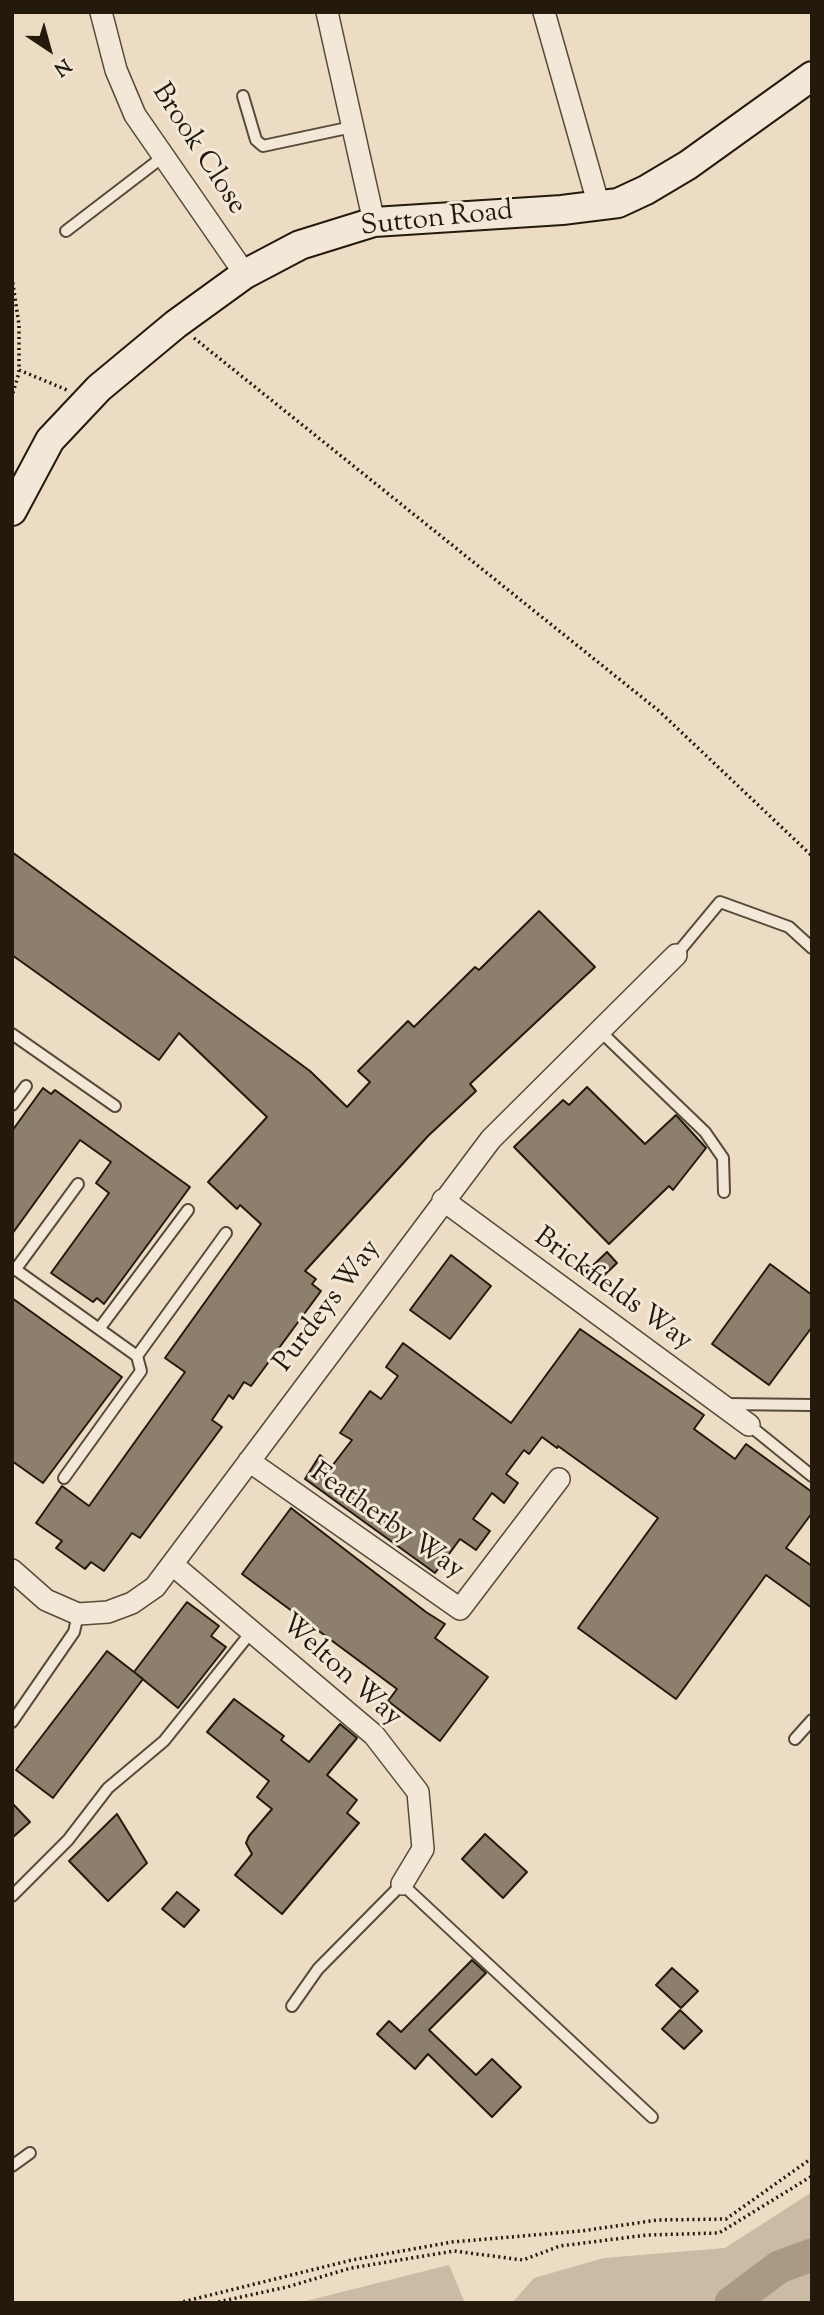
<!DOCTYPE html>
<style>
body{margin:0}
#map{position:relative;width:824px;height:2315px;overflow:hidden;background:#ecdcc3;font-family:"Sorts Mill Goudy",serif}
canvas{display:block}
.frame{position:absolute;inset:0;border:14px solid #241a0b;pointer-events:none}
.north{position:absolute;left:14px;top:14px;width:70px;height:70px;-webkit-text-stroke:5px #f3e8d8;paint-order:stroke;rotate:144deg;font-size:19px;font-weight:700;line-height:28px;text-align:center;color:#241a0b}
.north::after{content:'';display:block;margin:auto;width:24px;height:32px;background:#241a0b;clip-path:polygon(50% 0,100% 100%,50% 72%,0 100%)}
</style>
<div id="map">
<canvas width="824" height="2315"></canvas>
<div class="frame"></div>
<div class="north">N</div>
</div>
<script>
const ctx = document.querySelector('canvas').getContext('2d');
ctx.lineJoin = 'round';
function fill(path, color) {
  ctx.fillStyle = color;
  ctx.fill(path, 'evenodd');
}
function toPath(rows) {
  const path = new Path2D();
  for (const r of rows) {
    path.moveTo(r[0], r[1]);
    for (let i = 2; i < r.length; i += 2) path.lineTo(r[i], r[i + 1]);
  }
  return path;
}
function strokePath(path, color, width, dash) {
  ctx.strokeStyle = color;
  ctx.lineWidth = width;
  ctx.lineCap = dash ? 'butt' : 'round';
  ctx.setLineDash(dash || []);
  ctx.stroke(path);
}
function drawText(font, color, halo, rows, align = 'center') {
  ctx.font = font + ' "Sorts Mill Goudy",serif';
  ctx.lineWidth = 6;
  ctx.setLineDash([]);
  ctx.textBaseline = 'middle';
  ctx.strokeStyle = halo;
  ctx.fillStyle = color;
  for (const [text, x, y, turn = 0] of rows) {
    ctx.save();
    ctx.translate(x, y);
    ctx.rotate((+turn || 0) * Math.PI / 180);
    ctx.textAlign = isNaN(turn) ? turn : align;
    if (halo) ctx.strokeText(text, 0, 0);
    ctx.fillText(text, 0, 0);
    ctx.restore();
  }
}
fill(toPath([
 [812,2192,812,2303,512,2303,534,2278,604,2258,725,2248],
 [449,2265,465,2303,298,2303]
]), '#cabba4');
strokePath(toPath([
 [731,2303,779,2267,812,2255]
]), '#a89a84', 33);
const building = toPath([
 [12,852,310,1071,347,1107,370,1082,358,1071,408,1021,414,1027,475,967,479,970,539,911,595,967,470,1084,476,1091,428,1136,305,1271,316,1279,312,1284,321,1291,251,1386,244,1382,233,1399,229,1395,212,1420,222,1427,140,1538,132,1533,104,1571,91,1562,85,1569,56,1548,62,1541,36,1523,62,1486,89,1506,185,1372,165,1358,261,1224,240,1205,237,1209,208,1182,267,1117,179,1033,159,1060,12,955,12,852],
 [587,1087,645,1144,676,1115,706,1148,673,1190,669,1186,609,1244,514,1147,563,1100,569,1105,587,1087],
 [43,1088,51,1094,55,1090,190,1187,104,1304,97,1298,93,1302,51,1273,109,1193,96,1183,111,1162,80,1140,12,1234,12,1131,43,1088],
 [607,1252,617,1263,596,1283,586,1272,607,1252],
 [451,1255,491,1286,450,1339,410,1310,451,1255],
 [770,1264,812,1295,812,1327,769,1385,712,1344,770,1264],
 [12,1298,122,1377,43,1483,12,1461,12,1298],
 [580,1329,704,1415,694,1429,735,1459,746,1444,812,1492,812,1513,786,1548,812,1566,812,1608,766,1575,676,1699,578,1628,658,1518,558,1446,557,1448,542,1437,529,1454,524,1450,506,1474,518,1483,504,1503,492,1493,473,1519,490,1531,476,1550,460,1539,435,1573,305,1479,320,1455,332,1466,352,1440,340,1433,370,1391,381,1399,398,1376,386,1367,403,1343,511,1423,580,1329],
 [291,1508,426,1612,445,1624,435,1638,488,1677,440,1741,388,1701,397,1689,242,1574,291,1508],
 [187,1602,219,1626,211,1636,226,1647,178,1708,134,1672,187,1602],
 [107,1651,143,1679,53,1798,16,1770,107,1651],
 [234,1699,284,1736,281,1740,309,1762,340,1724,357,1738,327,1775,357,1800,347,1813,359,1823,282,1914,235,1875,252,1854,246,1843,249,1836,272,1809,257,1797,269,1781,207,1732,234,1699],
 [12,1803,30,1822,12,1838,12,1803],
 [117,1814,147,1863,108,1901,69,1861,117,1814],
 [485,1834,527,1872,503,1898,462,1859,485,1834],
 [177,1892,199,1910,184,1927,162,1909,177,1892],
 [472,1960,486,1973,429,2030,476,2075,492,2059,521,2087,492,2117,428,2054,415,2069,377,2034,389,2021,401,2032,472,1960],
 [672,1968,698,1991,681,2008,656,1985,672,1968],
 [680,2010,702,2031,684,2049,662,2029,680,2010]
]);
fill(building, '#8c7f6b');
strokePath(building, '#241a0b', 2);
const lane = toPath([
 [243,96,256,140,263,146,352,127],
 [66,231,164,156],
 [676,955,720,902,789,927,812,948],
 [600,1031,705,1132,723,1158,724,1192],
 [12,1034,115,1106],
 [12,1105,26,1086],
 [12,1267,137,1356,141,1371,64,1478],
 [15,1270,78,1184],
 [99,1329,188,1210],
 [137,1356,226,1233],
 [725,1404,812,1405],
 [749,1425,812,1476],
 [12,1722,74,1632,78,1614],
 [795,1739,812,1720],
 [12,1896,68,1840,108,1788,164,1741,252,1631],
 [292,2006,318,1969,402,1884,652,2117],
 [12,2166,30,2153]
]);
const street = toPath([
 [101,12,116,70,135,115,245,274],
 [327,12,374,222],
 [544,12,599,206],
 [443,1200,749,1425],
 [249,1461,460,1609,559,1479],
 [173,1565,374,1735,418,1792,423,1849,402,1884],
 [12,1570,46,1600,78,1614,108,1612,132,1603,155,1587,491,1139,676,955]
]);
const secondary = toPath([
 [12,511,50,440,99,388,176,324,245,274,300,245,374,222,562,210,618,203,646,190,688,165,812,76]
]);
strokePath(lane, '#564a39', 14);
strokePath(street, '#564a39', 24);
strokePath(secondary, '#241a0b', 32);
strokePath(toPath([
 [12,277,19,325,19,373,12,396],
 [194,338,659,711,812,856],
 [19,370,67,390],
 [12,2298,14,2303],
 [178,2303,352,2260,452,2242,581,2231,658,2220,726,2219,812,2158],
 [213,2303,287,2287,351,2268,454,2251,523,2260,560,2246,647,2235,719,2233,812,2176]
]), '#241a0b', 3.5, [2, 3.5]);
strokePath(lane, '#f3e8d8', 10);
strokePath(street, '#f3e8d8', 21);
strokePath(secondary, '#f3e8d8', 28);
drawText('28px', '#241a0b', '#f3e8d8', [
 ["Brook Close",197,150,57],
 ["Sutton Road",437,221,-6],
 ["Brickfields Way",612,1291,36],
 ["Purdeys Way",329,1307,-53],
 ["Featherby Way",386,1523,35],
 ["Welton Way",340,1672,42]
]);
</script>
